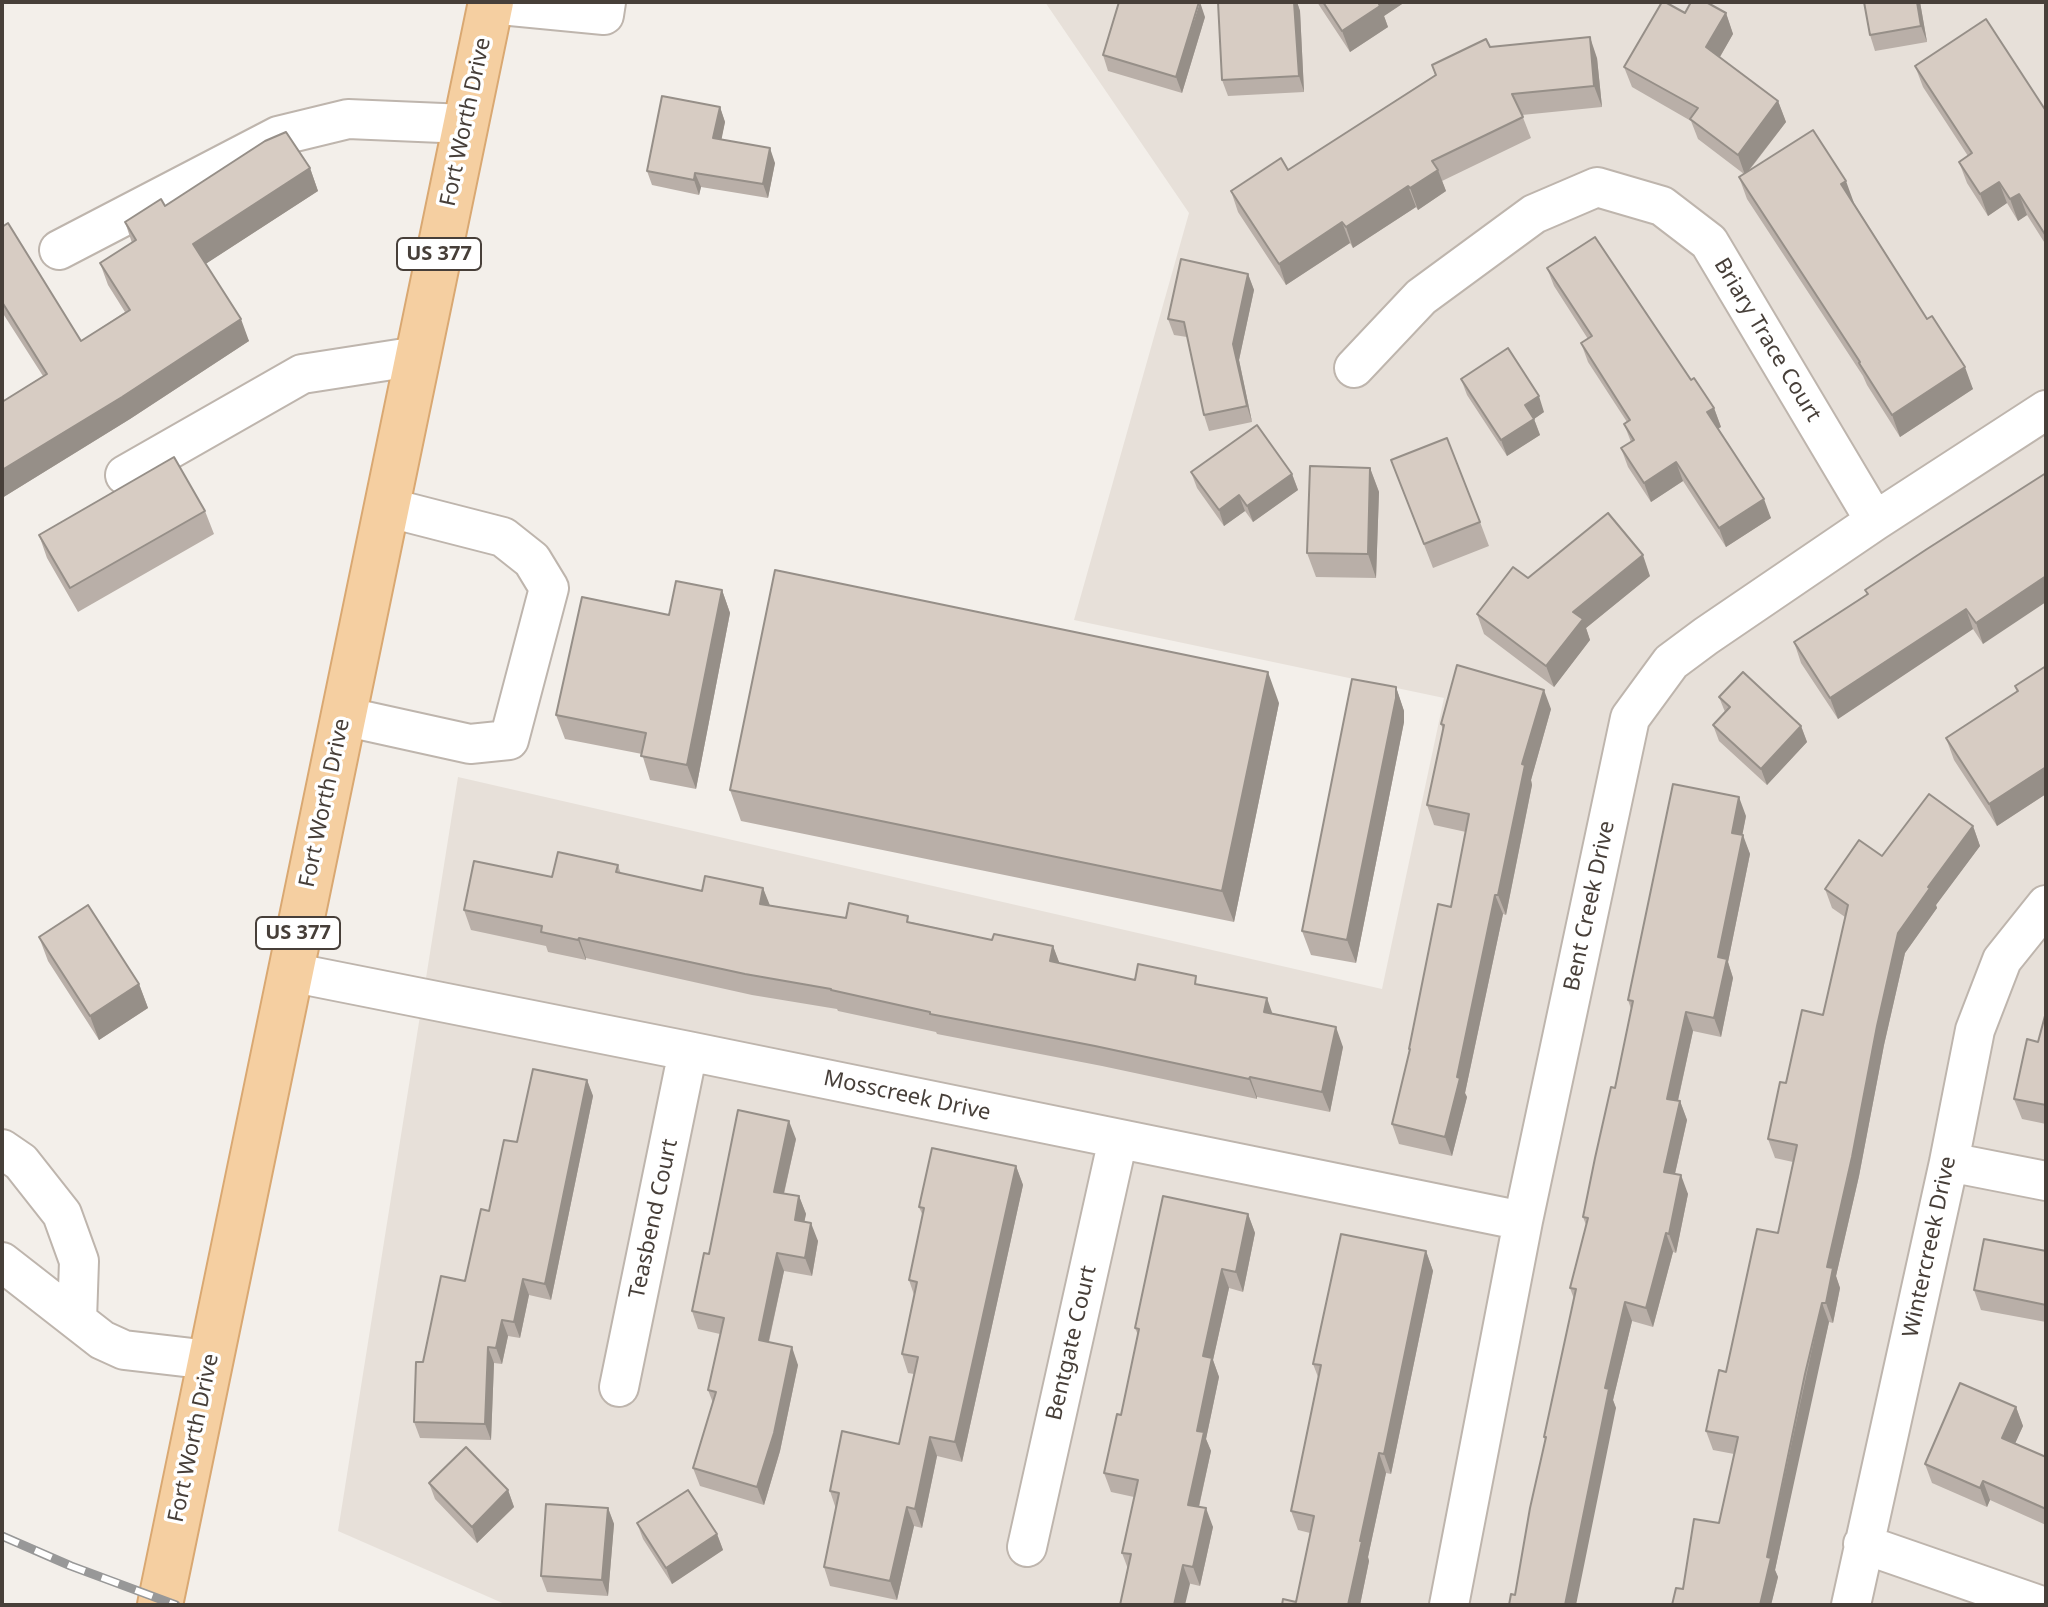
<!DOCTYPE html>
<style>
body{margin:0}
#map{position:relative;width:2048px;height:1607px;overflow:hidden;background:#f3efea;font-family:"Noto Sans",sans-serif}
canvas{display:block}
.frame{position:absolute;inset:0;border:4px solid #473f39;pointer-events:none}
</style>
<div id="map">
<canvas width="2048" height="1607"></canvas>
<div class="frame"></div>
</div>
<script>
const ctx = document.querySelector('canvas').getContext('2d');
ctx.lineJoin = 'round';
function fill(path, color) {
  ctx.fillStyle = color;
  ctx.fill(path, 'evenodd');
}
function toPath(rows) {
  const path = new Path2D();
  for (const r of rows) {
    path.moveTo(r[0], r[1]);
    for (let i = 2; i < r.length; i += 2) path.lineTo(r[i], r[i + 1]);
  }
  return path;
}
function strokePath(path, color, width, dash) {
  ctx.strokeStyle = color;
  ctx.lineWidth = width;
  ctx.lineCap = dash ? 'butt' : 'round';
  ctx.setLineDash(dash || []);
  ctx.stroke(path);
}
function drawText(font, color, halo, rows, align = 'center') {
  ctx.font = font + ' "Noto Sans",sans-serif';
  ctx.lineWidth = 7;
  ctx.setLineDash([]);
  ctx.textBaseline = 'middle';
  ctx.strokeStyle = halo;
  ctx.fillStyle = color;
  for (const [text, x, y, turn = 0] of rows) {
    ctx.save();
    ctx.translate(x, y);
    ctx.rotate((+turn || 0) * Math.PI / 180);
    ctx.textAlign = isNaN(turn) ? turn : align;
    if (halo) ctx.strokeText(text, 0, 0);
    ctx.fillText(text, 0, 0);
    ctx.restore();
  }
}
fill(toPath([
 [1045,2,2046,2,2046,1605,507,1605,338,1531,458,777,1382,989,1444,698,1074,620,1189,213]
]), '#e7e0d9');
const minor = toPath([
 [490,4,604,15,606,2],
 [59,250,278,136,348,119,466,124],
 [1354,368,1421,297,1534,214,1597,187,1662,206,1709,242,1875,521],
 [125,475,302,374,418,356],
 [343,716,470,744,509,740,549,588,532,560,503,537,386,507],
 [290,972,688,1051,1523,1221],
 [2,1149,21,1162,62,1214,79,1261,77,1320],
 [1949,1162,2046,1181],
 [2,1262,102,1340,124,1350,210,1360],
 [619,1387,688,1051],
 [1863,1544,2039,1605],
 [1027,1547,1118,1139],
 [1449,1605,1523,1221,1630,718,1671,662,1706,636,1875,521,2046,410],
 [1851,1605,1949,1162,1975,1030,2002,960,2046,905]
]);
const major = toPath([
 [160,1605,491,2]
]);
strokePath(minor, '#beb5ad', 42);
strokePath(major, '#d9a872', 48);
strokePath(minor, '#fff', 38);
strokePath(major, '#f5cfa1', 44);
const rail = toPath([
 [2,1536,71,1566,176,1605]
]);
strokePath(rail, '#989898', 9);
strokePath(rail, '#fff', 6, [18]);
fill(toPath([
 [1218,2,1297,2,1300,11,1304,92,1228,96,1222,80],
 [1317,2,1405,2,1384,16,1388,27,1350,52],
 [1920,2,1927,42,1875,51,1870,35],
 [1685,13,1726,13,1733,34,1720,57,1778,101,1786,122,1748,172,1854,203,1927,319,1973,389,1900,437,1867,385,1863,376,1747,199,1739,177,1744,174,1698,139,1691,121,1632,87,1624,67],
 [1205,17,1182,93,1108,71,1103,55],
 [1490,47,1597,58,1602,107,1522,115,1531,138,1442,181,1446,191,1418,210,1416,207,1353,248,1350,243,1286,285,1238,212,1231,191,1288,170,1435,75,1432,65],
 [1915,66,2046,111,2046,245,2027,215,2018,221,2007,203,1988,216,1967,183,1959,162,1968,156,1923,87],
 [720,107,725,122,721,139,775,163,768,198,701,187,699,195,652,185,647,171],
 [310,168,318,191,205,264,249,341,130,419,2,498,2,402,43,376,2,312,2,227,81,341,125,312,108,285,100,263,132,243,125,222,165,206],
 [1547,268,1691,380,1714,408,1721,427,1718,428,1771,518,1726,547,1683,481,1651,502,1628,467,1621,448,1631,442,1624,424,1627,422,1588,362,1581,343,1588,339,1554,286],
 [1248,274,1254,290,1239,360,1252,422,1209,431,1204,415,1187,337,1174,335,1168,319],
 [1461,379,1544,412,1534,419,1540,435,1507,456,1467,395],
 [1391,460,1480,522,1489,546,1433,568],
 [1370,468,1379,492,1376,578,1316,577,1307,553],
 [1191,472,1292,474,1298,490,1253,522,1245,511,1224,526,1197,488],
 [2046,473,1983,644,1973,629,1838,719,1801,663,1794,642,1867,595,1865,590],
 [205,511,214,534,78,612,47,558,39,535],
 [1650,576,1586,628,1590,640,1554,687,1484,634,1477,614,1528,578],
 [722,590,730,613,696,789,650,780,642,754,565,739,556,715,669,615],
 [2046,666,2046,794,1997,826,1954,760,1946,738,2017,692,2015,686],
 [1396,687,1404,711,1404,722,1356,963,1311,955,1302,931],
 [1719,697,1801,726,1807,742,1767,785,1719,741,1713,725,1725,712],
 [1279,703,1234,922,741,821,730,790],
 [1551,709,1531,780,1532,785,1506,915,1503,914,1465,1093,1467,1097,1452,1156,1399,1144,1392,1124,1410,1051,1409,1049,1451,907,1466,832,1434,825,1427,805,1443,730,1441,724],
 [1746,816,1742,835,1750,854,1728,962,1733,978,1721,1037,1693,1031,1678,1101,1680,1101,1687,1120,1675,1174,1688,1194,1676,1253,1673,1252,1653,1327,1632,1321,1613,1400,1616,1408,1515,1595,1545,1440,1544,1437,1574,1299,1570,1288,1586,1225,1583,1217,1615,1088,1631,1009,1628,1000],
 [1973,826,1980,846,1936,905,1937,908,1905,953,1884,1045,1859,1176,1836,1276,1840,1288,1833,1323,1829,1322,1812,1394,1775,1570,1778,1577,1771,1605,1672,1605,1683,1589,1719,1523,1734,1454,1713,1450,1706,1431,1726,1372,1778,1233,1793,1162,1775,1158,1768,1139,1786,1083,1823,1015,1845,917,1832,908,1825,889,1882,856],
 [618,865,621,874,702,891,763,888,769,905,846,918,911,922,992,940,1053,946,1059,963,1135,980,1199,985,1272,1014,1343,1047,1330,1112,1257,1097,1257,1099,1102,1066,937,1034,936,1032,838,1011,837,1009,752,995,586,958,586,960,548,952,546,946,471,930,464,910],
 [39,937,139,984,148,1008,99,1040,48,961],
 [2046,1012,2046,1124,2022,1119,2014,1099,2038,1042],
 [587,1080,593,1096,551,1300,529,1295,520,1338,508,1336,502,1364,494,1363,491,1440,420,1438,414,1422,423,1362,465,1281,489,1211,517,1142],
 [796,1139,784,1194,799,1196,806,1214,804,1222,818,1241,812,1276,784,1271,769,1342,798,1365,780,1451,764,1505,700,1486,693,1468,713,1403,708,1390,720,1334,698,1329,692,1311,709,1254],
 [1016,1166,1023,1185,962,1462,937,1456,922,1528,914,1526,897,1600,830,1586,824,1567,836,1509,830,1491,899,1444,914,1374,908,1373,902,1354,914,1295,909,1280,923,1216,919,1207],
 [1248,1214,1255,1233,1243,1292,1229,1288,1213,1360,1219,1377,1206,1439,1211,1451,1199,1507,1213,1527,1200,1586,1128,1569,1122,1553,1134,1497,1111,1492,1104,1473,1121,1415,1138,1335,1135,1328],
 [1426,1251,1433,1271,1391,1474,1386,1473,1368,1557,1369,1561,1360,1605,1282,1605,1296,1602,1310,1533,1298,1530,1291,1511,1318,1377,1313,1364],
 [2046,1251,2046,1322,1981,1310,1974,1290],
 [2016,1407,2023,1426,2015,1443,2046,1457,2046,1525,1990,1500,1987,1507,1932,1483,1925,1464],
 [429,1483,508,1490,514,1507,477,1543,435,1499],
 [608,1508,614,1524,608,1596,547,1592,541,1576],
 [637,1523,717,1534,723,1550,672,1584,643,1539]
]), '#b9afa8');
fill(toPath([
 [1200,2,1205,17,1182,93,1176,77],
 [1294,2,1297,2,1300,11,1304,92,1299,76],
 [1376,2,1405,2,1384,16,1388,27,1350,52,1342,31],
 [1917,2,1920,2,1927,42,1921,26],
 [1726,13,1733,34,1714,67,1706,47],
 [1590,37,1597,58,1602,107,1594,86],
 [1778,101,1786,122,1745,175,1738,155],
 [720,107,725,122,719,152,713,138],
 [770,148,775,163,768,198,763,184],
 [310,168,318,191,201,267,193,244],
 [1438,170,1446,191,1418,210,1410,188],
 [695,173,701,187,699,195,694,180],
 [1846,181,1854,203,1849,206,1841,184],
 [1999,182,2007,203,1988,216,1980,194],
 [1408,186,1416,207,1353,248,1346,227],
 [2019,194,2027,215,2018,221,2010,199],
 [1342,222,1350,243,1286,285,1279,264],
 [1248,274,1254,290,1239,360,1252,422,1247,406,1233,344],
 [241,319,249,341,130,419,2,498,2,470],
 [1965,367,1973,389,1900,437,1892,415],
 [1539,396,1544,412,1534,419,1540,435,1507,456,1501,440,1525,405],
 [1714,408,1721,427,1714,431,1707,412],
 [1676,462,1683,481,1651,502,1644,483],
 [1370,468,1379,492,1376,578,1368,554],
 [1292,474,1298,490,1253,522,1247,506],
 [1239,495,1245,511,1224,526,1219,510],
 [1764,499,1771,518,1726,547,1719,528],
 [1643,555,1650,576,1586,628,1590,640,1554,687,1546,666,1573,612],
 [2046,576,2046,602,1983,644,1976,623],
 [722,590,730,613,696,789,687,765],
 [1966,609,1973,629,1838,719,1830,698],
 [1268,672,1279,703,1234,922,1222,891],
 [1396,687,1404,711,1404,722,1356,963,1347,940],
 [1544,690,1551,709,1531,780,1532,785,1506,915,1498,895,1522,764],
 [1801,726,1807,742,1767,785,1761,769],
 [2046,767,2046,794,1997,826,1989,804],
 [1739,797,1746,816,1739,852,1732,833],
 [1973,826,1980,846,1936,905,1937,908,1905,953,1884,1045,1859,1176,1836,1276,1840,1288,1833,1323,1826,1303,1827,1267,1877,1026,1898,933,1928,887],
 [1743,835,1750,854,1728,962,1733,978,1721,1037,1714,1018,1718,957],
 [763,888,771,908,760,904],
 [1495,895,1503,914,1465,1093,1467,1097,1452,1156,1445,1137],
 [579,938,586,958,586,960,578,940],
 [1053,946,1061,967,1050,961],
 [139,984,148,1008,99,1040,90,1016],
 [1267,998,1274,1018,1264,1012],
 [1686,1012,1693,1031,1674,1118,1667,1099],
 [1336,1027,1343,1047,1330,1112,1322,1092],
 [1250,1077,1257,1097,1257,1099,1249,1079],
 [587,1080,593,1096,551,1300,545,1284],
 [1680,1101,1687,1120,1671,1191,1664,1172],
 [789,1121,796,1139,780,1210,774,1192],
 [1016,1166,1023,1185,962,1462,955,1442],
 [1681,1175,1688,1194,1676,1253,1669,1234],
 [799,1196,806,1214,801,1238,795,1220],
 [1248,1214,1255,1233,1243,1292,1236,1272],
 [811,1223,818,1241,812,1276,805,1258],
 [1666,1233,1673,1252,1653,1327,1646,1308],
 [1426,1251,1433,1271,1391,1474,1384,1454],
 [777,1253,784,1271,765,1358,759,1340],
 [1222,1269,1229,1288,1213,1360,1219,1377,1206,1439,1211,1451,1195,1524,1188,1505,1197,1431,1203,1356],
 [523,1279,529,1295,520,1338,514,1322],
 [1625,1302,1632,1321,1613,1400,1616,1408,1576,1605,1565,1605,1605,1388],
 [1822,1303,1829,1322,1775,1570,1778,1577,1771,1605,1760,1605,1767,1557],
 [502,1320,508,1336,502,1364,496,1348],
 [488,1347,494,1363,491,1440,485,1424],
 [792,1347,798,1365,780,1451,764,1505,757,1487],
 [2016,1407,2023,1426,2009,1457,2002,1438],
 [930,1437,937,1456,922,1528,915,1509],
 [1379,1453,1386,1473,1368,1557,1369,1561,1360,1605,1348,1605,1360,1541],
 [1983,1481,1990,1500,1987,1507,1980,1488],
 [508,1490,514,1507,477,1543,472,1527],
 [907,1507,914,1526,897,1600,890,1581],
 [608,1508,614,1524,608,1596,602,1580],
 [1206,1508,1213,1527,1200,1586,1193,1567],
 [717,1534,723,1550,672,1584,666,1568],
 [1183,1565,1190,1584,1185,1605,1174,1605]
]), '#968f88');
const building = toPath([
 [1119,2,1199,2,1176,77,1103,55,1119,2],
 [1218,2,1294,2,1299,76,1222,80,1218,2],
 [1323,2,1378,2,1380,6,1342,31,1323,2],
 [1662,2,1665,2,1685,13,1691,2,1706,2,1726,13,1706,47,1778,101,1738,155,1690,119,1698,108,1624,67,1662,2],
 [1864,2,1917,2,1921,26,1870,35,1864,2],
 [1986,19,2046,111,2046,236,2019,194,2010,199,1999,182,1980,194,1959,162,1972,153,1915,66,1986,19],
 [1590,37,1594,86,1512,94,1523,117,1432,161,1438,170,1410,188,1408,186,1346,227,1342,222,1279,264,1231,191,1281,158,1288,170,1436,75,1432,65,1486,39,1490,47,1590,37],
 [662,96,720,107,713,138,770,148,763,184,695,173,694,180,647,171,662,96],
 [1813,130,1846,181,1841,184,1927,319,1932,316,1965,367,1892,415,1859,363,1860,362,1739,177,1813,130],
 [286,132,310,168,193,244,241,319,122,397,2,470,2,402,47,374,2,302,2,227,8,223,81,341,130,310,100,263,136,240,125,222,161,199,165,206,265,141,286,132],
 [1595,237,1691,380,1694,378,1714,408,1707,412,1764,499,1719,528,1676,462,1644,483,1621,448,1634,440,1624,424,1630,420,1581,343,1592,336,1547,268,1595,237],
 [1181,259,1248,274,1233,344,1247,406,1204,415,1184,322,1168,319,1181,259],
 [1508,348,1539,396,1525,405,1534,419,1501,440,1461,379,1508,348],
 [1257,425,1292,474,1247,506,1239,495,1219,510,1191,472,1257,425],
 [1447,438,1480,522,1424,544,1391,460,1447,438],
 [174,457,205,511,70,588,39,535,174,457],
 [1310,466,1370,468,1368,554,1307,553,1310,466],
 [2046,473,2046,576,1976,623,1966,609,1830,698,1794,642,1868,594,1865,590,1927,549,2046,473],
 [1608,513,1643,555,1573,612,1583,619,1546,666,1477,614,1513,567,1528,578,1608,513],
 [775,570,1268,672,1222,891,730,790,775,570],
 [676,581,722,590,687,765,641,756,646,733,556,715,582,597,669,615,676,581],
 [1457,665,1544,690,1522,764,1525,765,1498,895,1495,895,1457,1077,1460,1078,1445,1137,1392,1124,1410,1049,1409,1049,1438,904,1451,907,1469,814,1427,805,1444,725,1441,724,1457,665],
 [2046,666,2046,767,1989,804,1946,738,2018,691,2015,686,2046,666],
 [1743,672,1801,726,1761,769,1713,725,1730,707,1719,697,1743,672],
 [1352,679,1396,687,1396,698,1347,940,1302,931,1352,679],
 [1673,784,1739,797,1732,833,1743,835,1718,957,1727,959,1714,1018,1686,1012,1667,1099,1680,1101,1664,1172,1681,1175,1669,1234,1666,1233,1646,1308,1625,1302,1605,1388,1609,1389,1565,1605,1566,1605,1509,1605,1511,1594,1515,1595,1530,1508,1546,1437,1544,1437,1576,1289,1570,1288,1588,1218,1583,1217,1595,1158,1611,1087,1615,1088,1633,1001,1628,1000,1673,784],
 [1929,794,1973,826,1928,887,1930,888,1898,933,1877,1026,1852,1157,1827,1267,1833,1268,1826,1303,1822,1303,1805,1374,1767,1557,1771,1558,1760,1605,1672,1605,1676,1588,1683,1589,1694,1519,1719,1523,1738,1437,1706,1431,1719,1370,1726,1372,1757,1229,1778,1233,1797,1145,1768,1139,1780,1082,1786,1083,1802,1010,1823,1015,1848,905,1825,889,1859,840,1882,856,1929,794],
 [558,852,618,865,616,872,702,891,705,876,763,888,760,904,846,918,849,903,908,916,907,922,992,940,994,934,1053,946,1050,961,1135,980,1138,964,1196,976,1195,984,1267,998,1264,1012,1336,1027,1322,1092,1250,1077,1249,1079,1095,1046,930,1014,930,1012,831,990,831,989,745,974,579,938,578,940,541,932,542,926,464,910,474,861,552,877,558,852],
 [88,905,139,984,90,1016,39,937,88,905],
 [2046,1012,2046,1105,2014,1099,2027,1039,2038,1042,2046,1012],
 [533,1069,587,1080,545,1284,523,1279,514,1322,502,1320,496,1348,488,1347,485,1424,414,1422,416,1362,423,1362,441,1276,465,1281,481,1209,489,1211,504,1140,517,1142,533,1069],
 [738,1110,789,1121,774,1192,799,1196,795,1220,811,1223,805,1258,777,1253,759,1340,792,1347,774,1433,757,1487,693,1468,716,1392,708,1390,724,1318,692,1311,704,1253,709,1254,738,1110],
 [932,1148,1016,1166,955,1442,930,1437,915,1509,907,1507,890,1581,824,1567,839,1493,830,1491,842,1431,899,1444,918,1357,902,1354,917,1282,909,1280,924,1208,919,1207,932,1148],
 [1163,1196,1248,1214,1236,1272,1222,1269,1203,1356,1212,1358,1197,1431,1204,1432,1188,1505,1206,1508,1193,1567,1183,1565,1174,1605,1120,1605,1131,1554,1122,1553,1138,1480,1104,1473,1117,1414,1121,1415,1139,1329,1135,1328,1163,1196],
 [1341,1234,1426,1251,1384,1454,1379,1453,1360,1541,1362,1541,1348,1605,1282,1605,1283,1599,1296,1602,1314,1516,1291,1511,1321,1365,1313,1364,1341,1234],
 [1984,1239,2046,1251,2046,1305,1974,1290,1984,1239],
 [1960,1383,2016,1407,2002,1438,2046,1457,2046,1509,1983,1481,1980,1488,1925,1464,1960,1383],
 [466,1447,508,1490,472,1527,429,1483,466,1447],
 [688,1490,717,1534,666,1568,637,1523,688,1490],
 [546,1504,608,1508,602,1580,541,1576,546,1504]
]);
fill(building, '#d7ccc3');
strokePath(building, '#968f88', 2);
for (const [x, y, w] of [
 [439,254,84],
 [298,933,84]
]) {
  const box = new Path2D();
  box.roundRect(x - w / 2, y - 16, w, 32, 6);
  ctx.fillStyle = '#fff';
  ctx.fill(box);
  strokePath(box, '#473f39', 2);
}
drawText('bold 20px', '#473f39', null, [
 ["US 377",439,254],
 ["US 377",298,933]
]);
drawText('22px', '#473f39', '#fff', [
 ["Fort Worth Drive",466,122,-78],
 ["Briary Trace Court",1767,340,59],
 ["Fort Worth Drive",325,803,-78],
 ["Bent Creek Drive",1590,906,-78],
 ["Mosscreek Drive",907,1096,12],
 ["Teasbend Court",654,1219,-78],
 ["Wintercreek Drive",1930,1247,-78],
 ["Bentgate Court",1072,1343,-77],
 ["Fort Worth Drive",194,1438,-78]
]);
</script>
